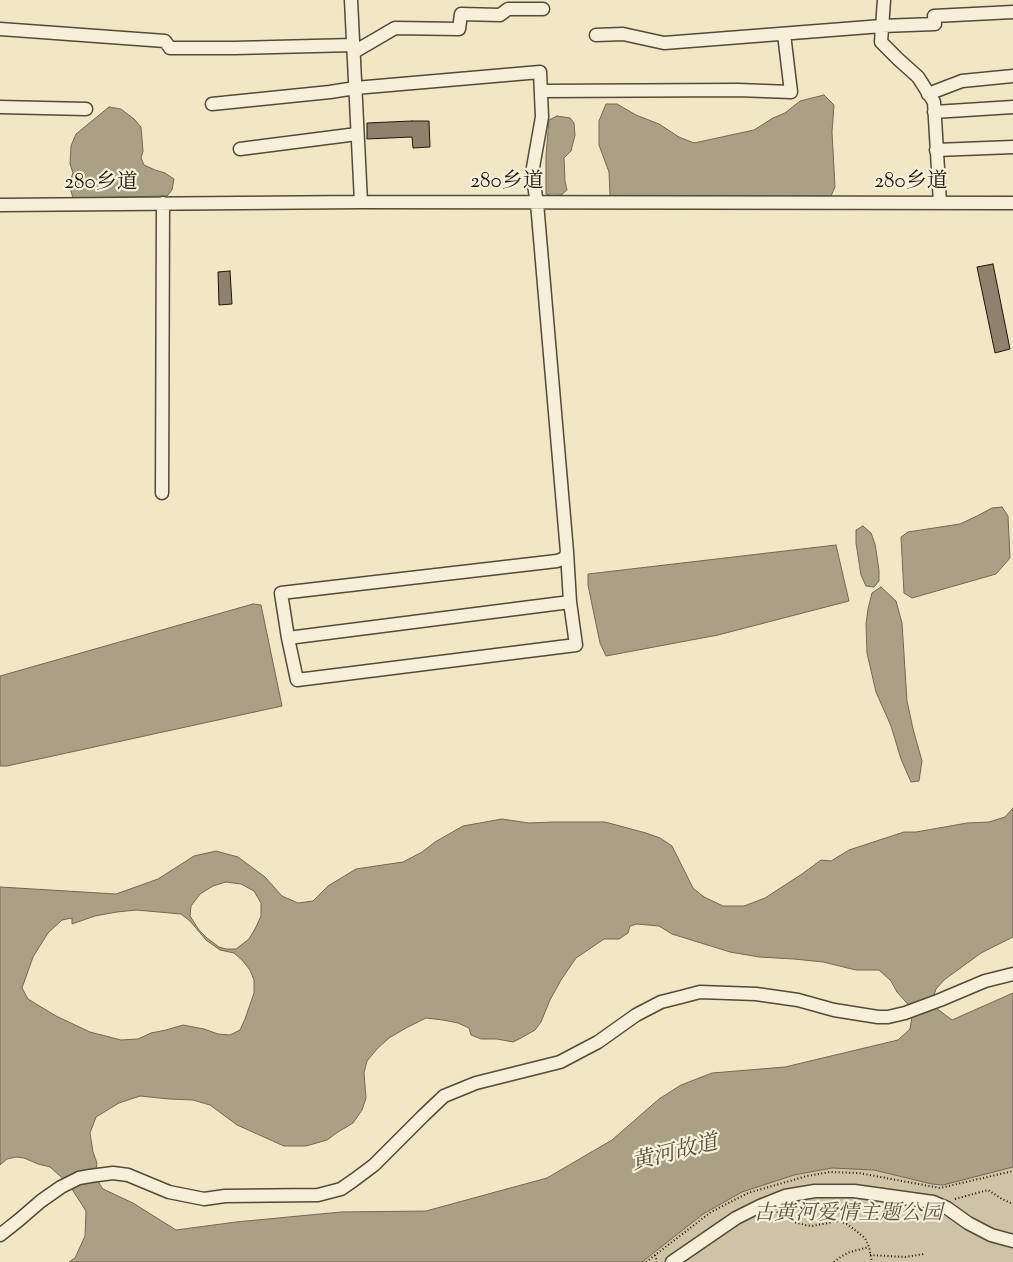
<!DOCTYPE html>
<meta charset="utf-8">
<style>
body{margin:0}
canvas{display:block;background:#f2e7c5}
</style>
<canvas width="1013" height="1262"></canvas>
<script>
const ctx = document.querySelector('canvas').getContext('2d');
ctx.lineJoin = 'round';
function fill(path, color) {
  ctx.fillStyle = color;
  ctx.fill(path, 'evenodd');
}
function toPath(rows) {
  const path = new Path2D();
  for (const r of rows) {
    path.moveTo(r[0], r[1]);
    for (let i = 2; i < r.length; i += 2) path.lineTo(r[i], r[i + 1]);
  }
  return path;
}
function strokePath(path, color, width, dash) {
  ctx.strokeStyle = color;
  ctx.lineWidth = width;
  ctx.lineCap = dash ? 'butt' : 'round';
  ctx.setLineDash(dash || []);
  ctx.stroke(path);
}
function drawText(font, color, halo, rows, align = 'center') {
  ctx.font = font + ' "Sorts Mill Goudy","Noto Serif SC",serif';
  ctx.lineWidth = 4.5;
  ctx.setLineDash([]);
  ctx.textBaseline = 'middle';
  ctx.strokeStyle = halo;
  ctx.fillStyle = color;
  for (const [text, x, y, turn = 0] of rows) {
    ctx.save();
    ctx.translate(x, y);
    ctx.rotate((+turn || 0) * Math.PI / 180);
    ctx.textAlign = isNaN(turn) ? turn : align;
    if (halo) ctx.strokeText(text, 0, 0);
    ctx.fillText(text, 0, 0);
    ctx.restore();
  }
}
fill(toPath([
 [1013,1167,1013,1262,642,1262,703,1214,742,1192,794,1175,832,1168,874,1170,932,1184,943,1185]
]), '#cec3a5');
const water = toPath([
 [824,95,834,105,832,132,835,187,831,196,616,198,610,195,609,172,599,145,599,121,606,104,617,104,636,115,659,124,679,137,694,143,754,130,773,118,785,113,800,101,824,95],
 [109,107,121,109,134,119,141,127,143,151,141,158,144,165,155,170,165,173,174,179,172,190,167,196,73,198,69,184,73,173,70,164,71,146,76,134,109,107],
 [557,116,570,118,574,123,575,135,571,151,564,158,565,181,567,190,561,195,552,196,546,194,546,155,549,120,557,116],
 [1002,507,1008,516,1010,558,996,574,912,598,904,593,901,537,908,532,960,524,977,516,992,508,1002,507],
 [863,526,871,533,875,544,879,570,879,581,874,587,866,586,861,575,856,543,856,530,863,526],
 [836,545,849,601,718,635,606,656,600,643,588,585,588,574,836,545],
 [881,587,896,601,902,623,907,701,913,729,922,761,919,781,911,782,901,759,891,726,876,692,867,653,866,624,868,609,872,593,881,587],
 [253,604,261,605,282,706,7,766,0,766,0,676,253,604],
 [1013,808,1013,937,981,953,944,980,936,989,931,1004,952,1020,1013,993,1013,1167,943,1185,932,1184,874,1170,832,1168,794,1175,742,1192,703,1214,642,1262,69,1262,75,1258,85,1236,86,1211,68,1183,50,1167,38,1164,24,1158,16,1157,7,1159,0,1165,0,887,116,894,158,879,194,856,216,851,238,857,265,877,282,896,298,903,313,901,328,886,356,869,403,862,422,852,435,842,463,826,502,819,529,823,553,822,605,822,646,833,660,838,672,846,693,888,704,897,723,906,744,906,765,898,802,874,821,860,831,861,849,850,904,832,916,832,967,823,989,822,1005,817,1013,808],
 [226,882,241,884,254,891,261,903,261,916,256,927,249,939,236,949,226,949,219,947,207,938,199,930,190,916,191,906,200,894,213,886,226,882],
 [136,910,181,914,190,921,206,940,220,950,234,953,242,960,250,970,254,980,254,993,245,1019,240,1030,230,1035,218,1034,204,1029,183,1025,166,1030,151,1033,138,1039,121,1040,90,1032,56,1016,28,999,22,988,33,957,48,933,62,920,72,918,72,924,95,916,117,912,136,910],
 [637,924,659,926,672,934,730,952,759,957,794,959,823,962,856,970,879,970,891,981,897,992,913,1010,910,1029,898,1040,785,1067,712,1073,681,1085,659,1099,612,1140,547,1178,426,1211,341,1212,236,1222,176,1230,133,1203,103,1189,95,1177,97,1163,93,1152,90,1133,96,1117,119,1103,140,1096,169,1099,193,1100,210,1105,237,1125,284,1146,306,1146,327,1140,338,1132,353,1123,362,1110,366,1098,364,1073,367,1061,377,1049,389,1038,406,1028,426,1018,443,1020,458,1023,469,1028,471,1035,481,1039,497,1039,513,1042,521,1038,535,1030,541,1022,550,1000,561,980,576,958,604,939,619,939,628,933,630,926,637,924]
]);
fill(water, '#aaa085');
strokePath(water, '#726854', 1);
const building = toPath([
 [412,121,429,121,430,147,413,148,412,137,367,139,367,123,412,121],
 [993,264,1010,349,995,353,977,267,993,264],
 [230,271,232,304,219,305,218,272,230,271]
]);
fill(building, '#8d826b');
strokePath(building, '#1f150a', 1);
const minor = toPath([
 [351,0,361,202],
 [884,0,881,42,898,59,918,77,934,102,940,203],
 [0,29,165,41,170,48,235,48,353,45],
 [596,35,623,34,664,43,882,26,935,24,934,16,1013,12],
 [354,52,395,28,459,29,461,14,500,15,508,9,543,9],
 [541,91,738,90,791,92,784,34],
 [928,94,962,81,1013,76],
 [212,104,330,92,355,88,540,72,542,117,532,173,537,203,567,552,565,558,557,561,281,593,288,638,297,680,576,645,570,602],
 [0,107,86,109],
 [934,112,1013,107],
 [240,149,357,134],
 [936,150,1013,147],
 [0,205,361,202,1013,203],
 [162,493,163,203],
 [288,638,570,602,567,552],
 [0,1235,19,1220,41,1201,61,1187,79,1178,90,1176,113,1173,128,1175,169,1192,204,1199,225,1196,318,1195,341,1189,354,1180,374,1165,423,1116,444,1096,476,1083,560,1062,598,1042,636,1015,661,1002,681,997,700,992,756,994,798,1000,834,1010,878,1017,888,1017,905,1013,940,1000,985,981,1013,974],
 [672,1262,736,1218,760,1206,785,1196,815,1191,854,1191,933,1202,947,1208,968,1223,991,1235,1013,1241]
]);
strokePath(minor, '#544a39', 15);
strokePath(toPath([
 [955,1199,988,1190,1002,1199,1013,1204],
 [777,1212,791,1221,805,1225,812,1226,839,1221,847,1224,865,1238,869,1247,872,1262],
 [655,1255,657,1262],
 [870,1255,905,1257,924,1254],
 [646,1262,711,1212,748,1193,807,1176,830,1172,859,1173,940,1188,1013,1171],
 [834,1262,842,1256,850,1252,869,1247]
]), '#1f150a', 2, [1, 2.5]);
strokePath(minor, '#f7efd9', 12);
drawText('21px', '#1f150a', '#f7efd9', [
 ["280乡道",507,183],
 ["280乡道",911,183],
 ["280乡道",101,184]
]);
drawText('italic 21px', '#5c5240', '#f7efd9', [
 ["古黄河爱情主题公园",848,1215]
]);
drawText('italic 22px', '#574d3b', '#f7efd9', [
 ["黄河故道",675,1155,-14]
]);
</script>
